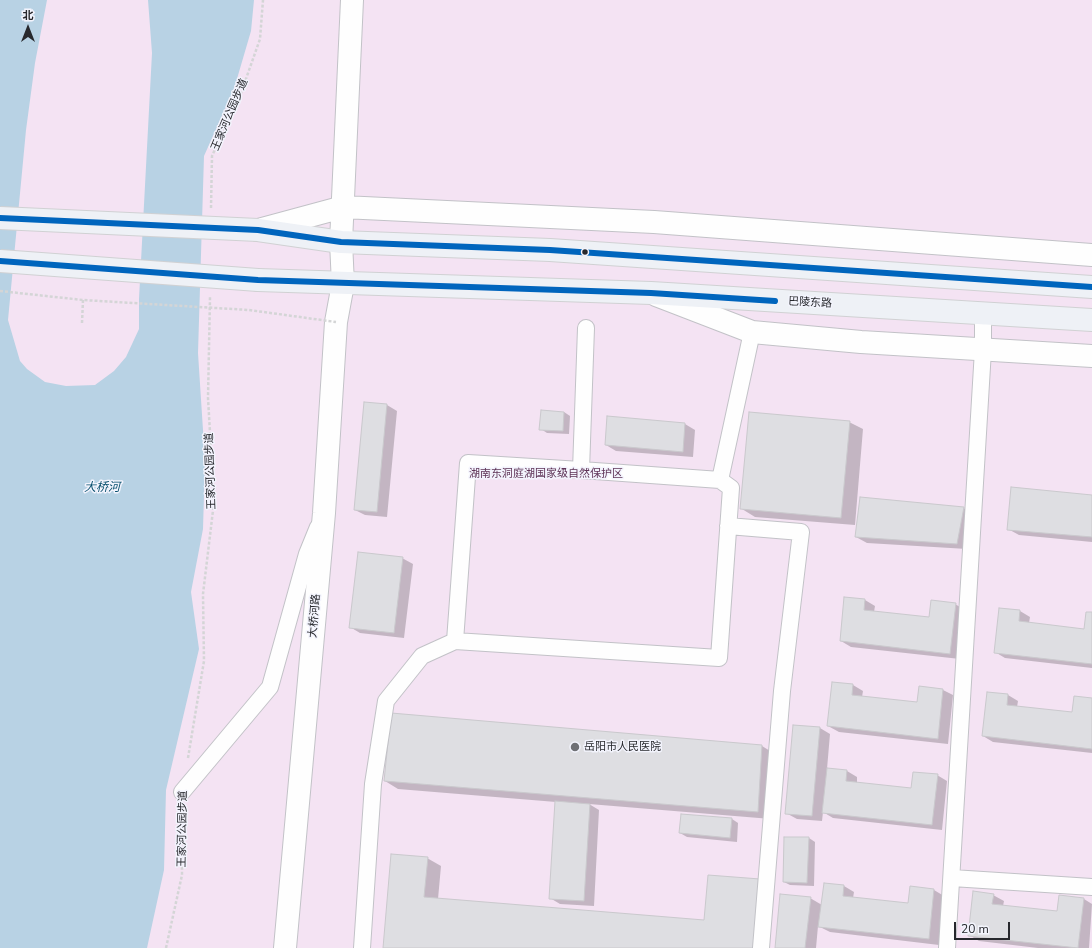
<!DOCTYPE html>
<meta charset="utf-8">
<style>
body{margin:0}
#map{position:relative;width:1092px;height:948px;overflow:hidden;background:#f5f6fb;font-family:"Nunito Sans","Noto Sans SC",sans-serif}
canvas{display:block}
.north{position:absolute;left:8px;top:8px;width:40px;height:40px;-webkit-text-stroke:3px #f3f4fd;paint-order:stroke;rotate:0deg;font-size:11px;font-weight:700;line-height:16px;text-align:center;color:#27282d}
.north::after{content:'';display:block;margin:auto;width:14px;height:18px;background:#27282d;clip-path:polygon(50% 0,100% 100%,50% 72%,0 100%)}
.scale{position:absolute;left:954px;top:922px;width:56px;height:18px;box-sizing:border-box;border:2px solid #27282d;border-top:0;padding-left:5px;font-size:12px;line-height:14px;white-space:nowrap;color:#27282d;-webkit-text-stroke:3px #f3f4fd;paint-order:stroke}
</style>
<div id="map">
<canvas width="1092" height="948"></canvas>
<div class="north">北</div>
<div class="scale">20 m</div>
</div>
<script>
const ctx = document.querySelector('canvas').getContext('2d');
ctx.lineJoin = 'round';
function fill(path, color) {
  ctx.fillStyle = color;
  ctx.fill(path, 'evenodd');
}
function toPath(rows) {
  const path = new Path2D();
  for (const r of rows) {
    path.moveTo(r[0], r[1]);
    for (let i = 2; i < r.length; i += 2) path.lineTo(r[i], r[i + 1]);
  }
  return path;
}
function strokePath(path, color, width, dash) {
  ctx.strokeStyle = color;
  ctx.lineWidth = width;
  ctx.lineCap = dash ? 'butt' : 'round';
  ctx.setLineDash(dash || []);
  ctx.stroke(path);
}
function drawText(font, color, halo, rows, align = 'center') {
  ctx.font = font + ' "Nunito Sans","Noto Sans SC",sans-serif';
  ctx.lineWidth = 3;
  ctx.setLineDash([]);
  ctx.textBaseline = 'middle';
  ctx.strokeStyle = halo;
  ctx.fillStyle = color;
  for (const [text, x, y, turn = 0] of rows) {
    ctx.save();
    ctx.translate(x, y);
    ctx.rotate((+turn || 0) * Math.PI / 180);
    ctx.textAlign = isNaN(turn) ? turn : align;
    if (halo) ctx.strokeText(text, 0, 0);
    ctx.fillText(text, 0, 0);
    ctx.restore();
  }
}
fill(toPath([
 [0,0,1092,0,1092,948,0,948]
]), '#f4e3f3');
fill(toPath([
 [0,0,47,0,35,63,26,130,8,320,20,361,27,369,45,382,66,386,95,385,114,371,126,357,139,329,139,299,152,53,148,0,254,0,251,31,234,89,204,156,198,353,205,461,203,529,191,592,199,649,166,790,164,870,147,948,0,948]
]), '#b8d2e4');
fill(toPath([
 [387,405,397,411,387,517,365,515,355,510],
 [564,412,570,416,569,434,547,433,541,429],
 [849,422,863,429,855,525,755,517,742,509],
 [685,424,695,430,693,457,616,451,606,445],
 [1092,496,1092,542,1019,535,1008,529],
 [963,508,974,513,967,549,867,543,856,537],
 [402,558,413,564,404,638,360,633,350,627],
 [865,600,875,606,874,612,930,618,955,604,965,610,960,659,851,647,841,641],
 [1020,611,1030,617,1029,623,1085,630,1092,613,1092,668,1005,658,995,652],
 [853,685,863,691,862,697,918,703,919,687,943,690,953,695,948,744,839,732,828,726],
 [1008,695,1018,701,1017,707,1072,713,1092,699,1092,753,993,742,983,736],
 [392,714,762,746,775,754,771,819,589,804,599,810,594,906,560,904,550,898,556,802,398,789,385,781],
 [820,728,830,734,827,769,847,771,857,777,857,783,912,789,937,775,947,781,942,830,833,818,823,812,822,821,797,819,786,813],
 [732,819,738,823,737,842,687,837,680,833],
 [809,838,815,842,814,886,790,885,784,882],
 [427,858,441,866,438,899,768,948,384,948],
 [844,886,854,892,853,898,909,904,910,887,934,890,944,896,939,945,830,932,818,926,816,948,776,948,810,898,822,905],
 [993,895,1004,901,1003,906,1058,913,1084,899,1092,904,1089,948,1038,948,979,941,969,935]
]), '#0003');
const building = toPath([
 [364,402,387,404,377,512,354,510,364,402],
 [541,410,564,412,563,431,539,430,541,410],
 [749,412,850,421,841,518,740,509,749,412],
 [607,416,685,423,683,452,605,445,607,416],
 [1011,487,1092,495,1092,537,1007,530,1011,487],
 [860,497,964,507,957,544,855,537,860,497],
 [358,552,403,557,394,633,349,628,358,552],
 [844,597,865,599,864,610,929,617,931,600,956,603,950,654,840,641,844,597],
 [999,608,1020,610,1019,621,1084,629,1086,612,1092,612,1092,664,994,653,999,608],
 [832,682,853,684,852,695,917,702,919,686,943,689,938,739,827,726,832,682],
 [987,692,1008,694,1007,705,1072,712,1074,696,1092,698,1092,749,982,736,987,692],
 [391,713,762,745,758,812,384,781,391,713],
 [793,725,820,727,812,816,785,814,793,725],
 [827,768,847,770,846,781,911,788,913,772,938,774,932,825,822,813,827,768],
 [555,801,590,804,584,901,549,899,555,801],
 [681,814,732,818,730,838,679,833,681,814],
 [784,837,809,837,807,883,783,882,784,837],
 [391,854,428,857,424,897,704,920,708,875,760,879,754,948,383,948,391,854],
 [824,883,844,885,843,896,908,903,910,886,934,889,929,939,818,927,824,883],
 [973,891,994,894,992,904,1057,911,1059,895,1084,898,1078,948,968,936,973,891],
 [780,894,811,897,805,948,775,948,780,894]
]);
fill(building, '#dedee2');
strokePath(building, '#cac9cd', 1);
const street = toPath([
 [586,328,581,470,468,463,455,641,719,658,731,488,720,480,752,332],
 [581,470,720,480],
 [728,526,801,532,782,691,761,948],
 [182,792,270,687,307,554,318,527],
 [952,878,1092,887],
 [362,948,373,784,386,701,422,656,455,641],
 [947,948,983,350,983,314]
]);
const secondary = toPath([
 [258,230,343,207,654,222,1092,255],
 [656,295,752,332,861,342,1092,356],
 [285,948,324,513,336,322,343,284,341,242,352,0]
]);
const primary = toPath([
 [258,230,341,242,550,250,1092,287],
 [258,280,651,293,1092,320]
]);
strokePath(street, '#c2c2c7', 18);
strokePath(secondary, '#c2c2c7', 24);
strokePath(primary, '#d0d1d3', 24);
strokePath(toPath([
 [211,208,212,156,241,93,260,39,263,0],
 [82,323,83,300],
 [188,758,204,661,203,594,214,502,208,398,210,297],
 [166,948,182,875,182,808]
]), '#d4d5d6', 2.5, [3, 2]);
strokePath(street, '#fefefe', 16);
strokePath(secondary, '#fefefe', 22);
strokePath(primary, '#eef1f6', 22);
const primaryBridge = toPath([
 [0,218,258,230],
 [0,261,258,280]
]);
strokePath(primaryBridge, '#d0d1d3', 24, []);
strokePath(toPath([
 [0,291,83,300,249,310,336,322]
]), '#d4d5d6', 2.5, [3, 2]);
strokePath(primaryBridge, '#eef1f6', 22);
strokePath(toPath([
 [0,218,258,230,341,242,550,250,1092,287],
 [0,261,258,280,651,293,775,301]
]), '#0065bd', 6);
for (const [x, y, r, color] of [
 [585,252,3.5,"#27282d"],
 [575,747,5,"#6f7075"]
]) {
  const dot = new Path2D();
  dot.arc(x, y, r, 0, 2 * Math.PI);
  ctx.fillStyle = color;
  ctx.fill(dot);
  strokePath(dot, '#f3f4fd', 1.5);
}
drawText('11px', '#27282d', '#f3f4fd', [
 ["王家河公园步道",230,115,-67],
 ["巴陵东路",810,303,3],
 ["王家河公园步道",211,471,-92],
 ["大桥河路",315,616,-85],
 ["王家河公园步道",183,829,-89]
]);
drawText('11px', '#5f3457', '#f3f4fd', [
 ["湖南东洞庭湖国家级自然保护区",546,474]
]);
drawText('11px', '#27282d', '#f3f4fd', [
 ["岳阳市人民医院",584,747]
], 'left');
drawText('italic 12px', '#074e6d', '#f3f4fd', [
 ["大桥河",102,488]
]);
</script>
